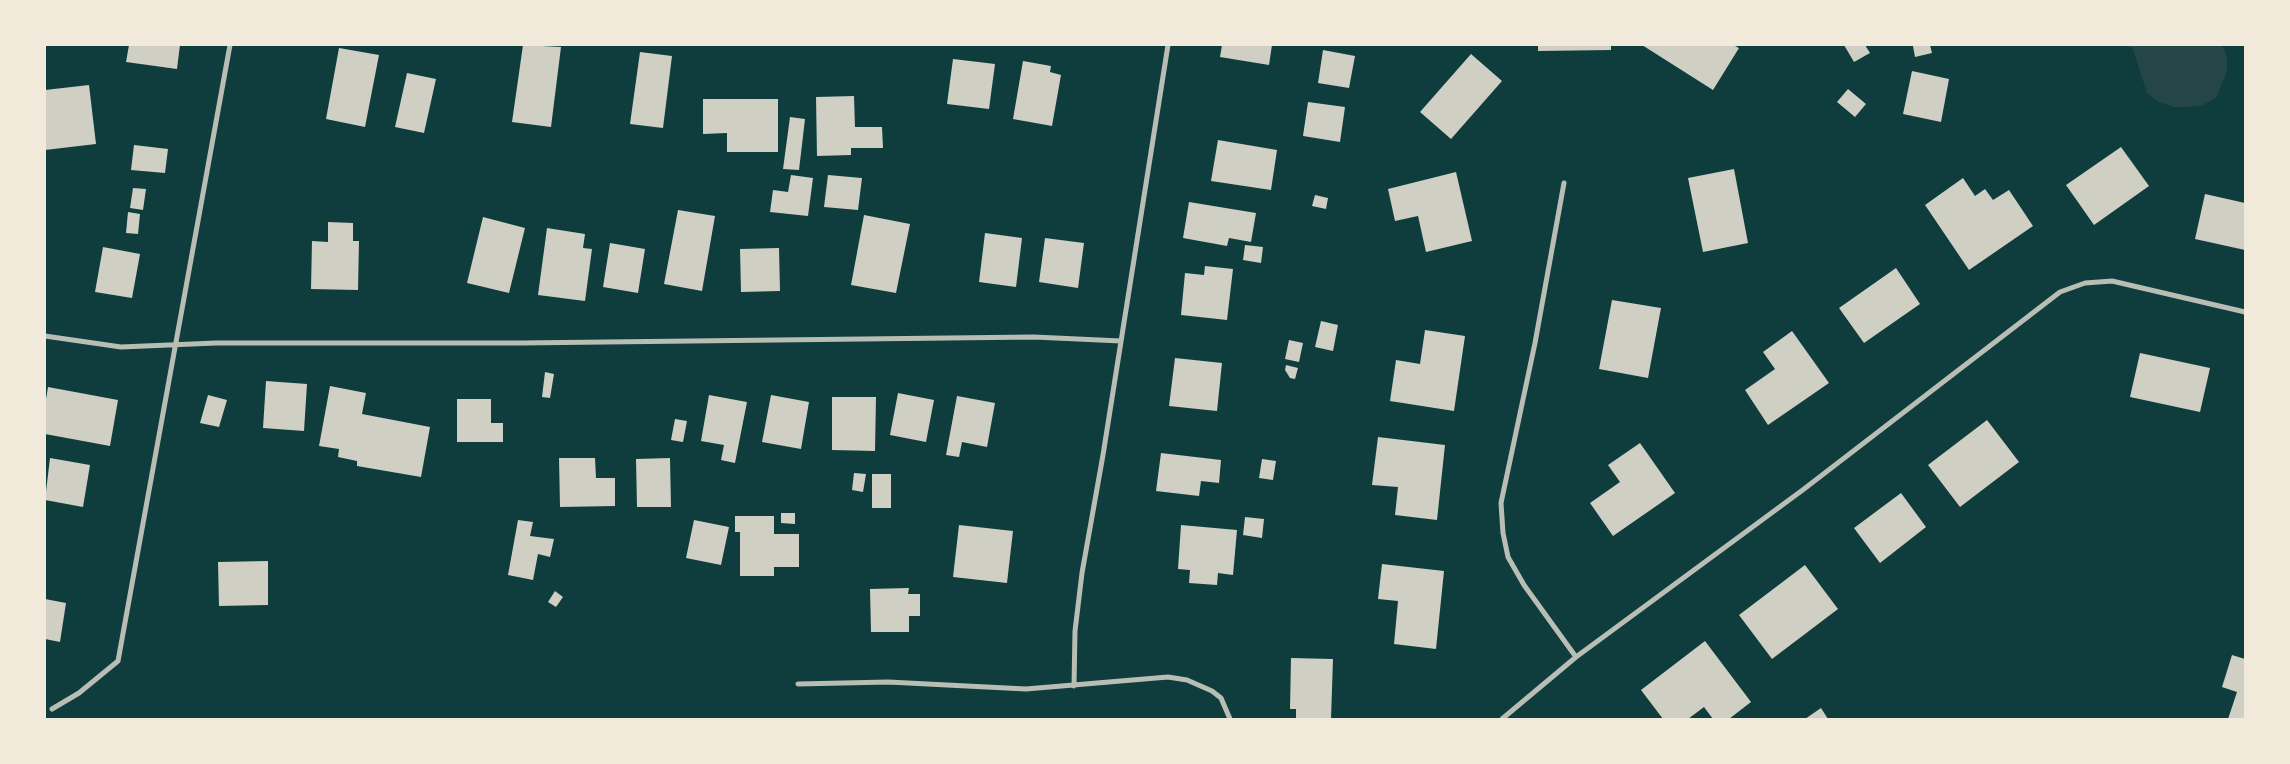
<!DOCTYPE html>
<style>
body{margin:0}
#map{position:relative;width:2290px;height:764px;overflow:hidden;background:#0f3d3e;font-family:"Public Sans",sans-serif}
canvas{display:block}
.frame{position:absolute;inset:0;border:46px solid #f1e9da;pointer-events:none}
</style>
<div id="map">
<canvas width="2290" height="764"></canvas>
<div class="frame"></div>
</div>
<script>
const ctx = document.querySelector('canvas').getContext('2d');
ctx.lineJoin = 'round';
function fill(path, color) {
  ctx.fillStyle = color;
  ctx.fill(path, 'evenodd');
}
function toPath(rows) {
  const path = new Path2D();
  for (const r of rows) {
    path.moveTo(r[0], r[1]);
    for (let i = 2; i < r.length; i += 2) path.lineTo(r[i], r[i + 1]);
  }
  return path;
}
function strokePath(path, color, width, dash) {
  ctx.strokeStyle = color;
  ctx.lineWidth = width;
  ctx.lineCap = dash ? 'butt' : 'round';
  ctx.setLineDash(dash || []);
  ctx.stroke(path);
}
fill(toPath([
 [2126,45,2222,45,2227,57,2227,71,2216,98,2203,105,2189,107,2174,107,2159,102,2147,93,2133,49]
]), '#244646');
fill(toPath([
 [129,45,180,45,177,69,126,62],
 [523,45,561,47,551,127,512,122],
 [1222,45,1272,45,1269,65,1220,57],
 [1538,45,1611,45,1611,50,1538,51],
 [1642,45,1733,45,1739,48,1713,90],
 [1844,45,1865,45,1870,53,1854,62],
 [1930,45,1932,53,1915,57,1913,46],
 [339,48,379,55,365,127,326,119],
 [1323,50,1355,56,1349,88,1318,83],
 [640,52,672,56,663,128,630,124],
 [1471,54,1502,81,1451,139,1420,112],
 [953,59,995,64,989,109,947,104],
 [1023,61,1051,66,1050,72,1061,75,1052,126,1013,119],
 [1912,71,1949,79,1941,122,1903,114],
 [407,73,436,79,424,133,395,127],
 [89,85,96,144,45,150,45,90],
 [1848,89,1866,104,1855,117,1837,102],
 [854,96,855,127,882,127,883,148,851,148,851,155,817,156,816,97],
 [703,99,778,99,778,152,727,152,727,133,703,134],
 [1308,102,1345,107,1340,142,1303,136],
 [790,117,805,119,799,170,783,169],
 [1218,140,1277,150,1271,190,1211,181],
 [134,145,168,149,165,173,131,170],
 [2121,147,2149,186,2094,225,2066,185],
 [1734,169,1748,243,1703,252,1688,178],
 [1456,172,1472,241,1426,252,1418,216,1395,221,1388,189],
 [791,175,813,178,808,216,770,212,773,190,788,192],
 [828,175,862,178,858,210,824,207],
 [1963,178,1975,196,1985,189,1993,200,2009,190,2033,226,1969,270,1925,205],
 [133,188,146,189,143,210,130,208],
 [2205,194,2245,203,2245,250,2195,239],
 [1315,195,1328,198,1326,209,1312,206],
 [1189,202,1256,213,1251,242,1229,238,1227,246,1183,238],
 [678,210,715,216,702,291,664,284],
 [128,212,140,214,138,234,126,233],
 [864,215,910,224,896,293,851,285],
 [483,217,525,228,509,293,467,283],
 [328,222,353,223,353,241,359,241,358,290,311,289,312,241,328,242],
 [547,228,585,234,583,248,592,249,585,301,538,295],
 [985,233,1022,238,1016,287,979,282],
 [1045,238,1084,243,1078,288,1039,282],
 [610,243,645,249,638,293,603,287],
 [1245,245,1263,247,1261,263,1243,260],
 [103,247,140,254,132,298,95,292],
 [779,248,780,291,741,292,740,249],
 [1205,266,1233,269,1227,320,1181,315,1185,273,1204,275],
 [1896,268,1920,304,1864,343,1839,308],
 [1612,300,1661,308,1648,378,1599,369],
 [1321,321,1338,325,1333,351,1315,347],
 [1425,330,1465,336,1454,411,1390,401,1396,360,1420,364],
 [1792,331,1829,383,1768,425,1745,390,1775,369,1763,352],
 [1289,340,1303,343,1299,362,1285,359],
 [2140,353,2210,368,2200,412,2130,397],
 [1175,358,1222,363,1217,411,1169,406],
 [1286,365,1298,368,1295,379,1290,378,1285,370],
 [545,372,554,374,550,398,542,397],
 [266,381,307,384,304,431,263,428],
 [330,386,366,393,362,414,430,427,421,477,357,466,357,461,338,457,339,449,319,446],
 [48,387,118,400,110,446,45,434,45,405],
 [898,393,934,400,926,442,890,435],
 [208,395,227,400,219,427,200,423],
 [709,395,747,402,735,463,721,460,724,445,701,441],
 [771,395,809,402,801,449,762,442],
 [957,396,995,403,987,447,962,442,959,457,946,455],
 [832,397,876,397,875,451,832,450],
 [457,399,491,399,491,423,503,423,503,442,457,442],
 [675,419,687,421,683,442,671,440],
 [1987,420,2019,462,1960,507,1928,465],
 [1378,437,1445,445,1437,520,1395,515,1398,487,1372,485],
 [1640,443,1675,493,1613,536,1590,503,1620,482,1608,465],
 [1161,453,1221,460,1219,483,1201,481,1199,496,1156,491],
 [50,458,90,465,83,507,45,500],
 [559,458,595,458,596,478,615,478,615,506,560,507],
 [670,458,671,507,637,507,636,459],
 [1262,459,1276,461,1273,480,1259,478],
 [854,473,866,474,863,492,852,490],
 [872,474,891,474,891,508,872,508],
 [1901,493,1926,527,1880,563,1854,528],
 [781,513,795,513,795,524,781,523],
 [735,516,774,516,774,534,799,534,799,567,774,567,774,576,740,576,740,532,735,532],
 [1245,517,1264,519,1262,538,1243,535],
 [518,520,533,522,530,536,554,539,550,557,538,554,533,580,508,575],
 [694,520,729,527,721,565,686,558],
 [959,525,1013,531,1007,583,953,577],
 [1181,525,1237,530,1233,575,1218,573,1217,585,1189,583,1190,570,1178,569],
 [268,561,268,605,219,606,218,562],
 [1382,564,1444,571,1436,649,1394,644,1398,601,1378,599],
 [1805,565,1838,609,1772,659,1739,615],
 [909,588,908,594,920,594,920,616,909,616,909,632,871,632,870,589],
 [555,591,563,597,556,607,548,602],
 [45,599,66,603,60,642,45,639],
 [1705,641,1751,702,1729,719,1713,719,1704,707,1688,719,1663,719,1641,690],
 [2232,655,2245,659,2245,719,2228,719,2237,692,2222,687],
 [1291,658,1333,659,1331,719,1296,718,1296,709,1290,709],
 [1821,708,1828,719,1805,719]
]), '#cfcfc3');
strokePath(toPath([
 [1564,183,1535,343,1501,503,1503,533,1508,557,1524,585,1576,657],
 [45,336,121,347,216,343,520,343,1034,337,1121,341],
 [798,684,888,682,1026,689,1168,677,1187,680,1212,691,1221,698,1230,719],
 [1074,686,1075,631,1082,573,1103,455,1168,45],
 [52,709,79,693,118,661,230,45],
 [1502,719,1576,657,1804,489,2060,292,2085,283,2112,281,2245,312]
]), '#b8beb3', 5);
</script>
